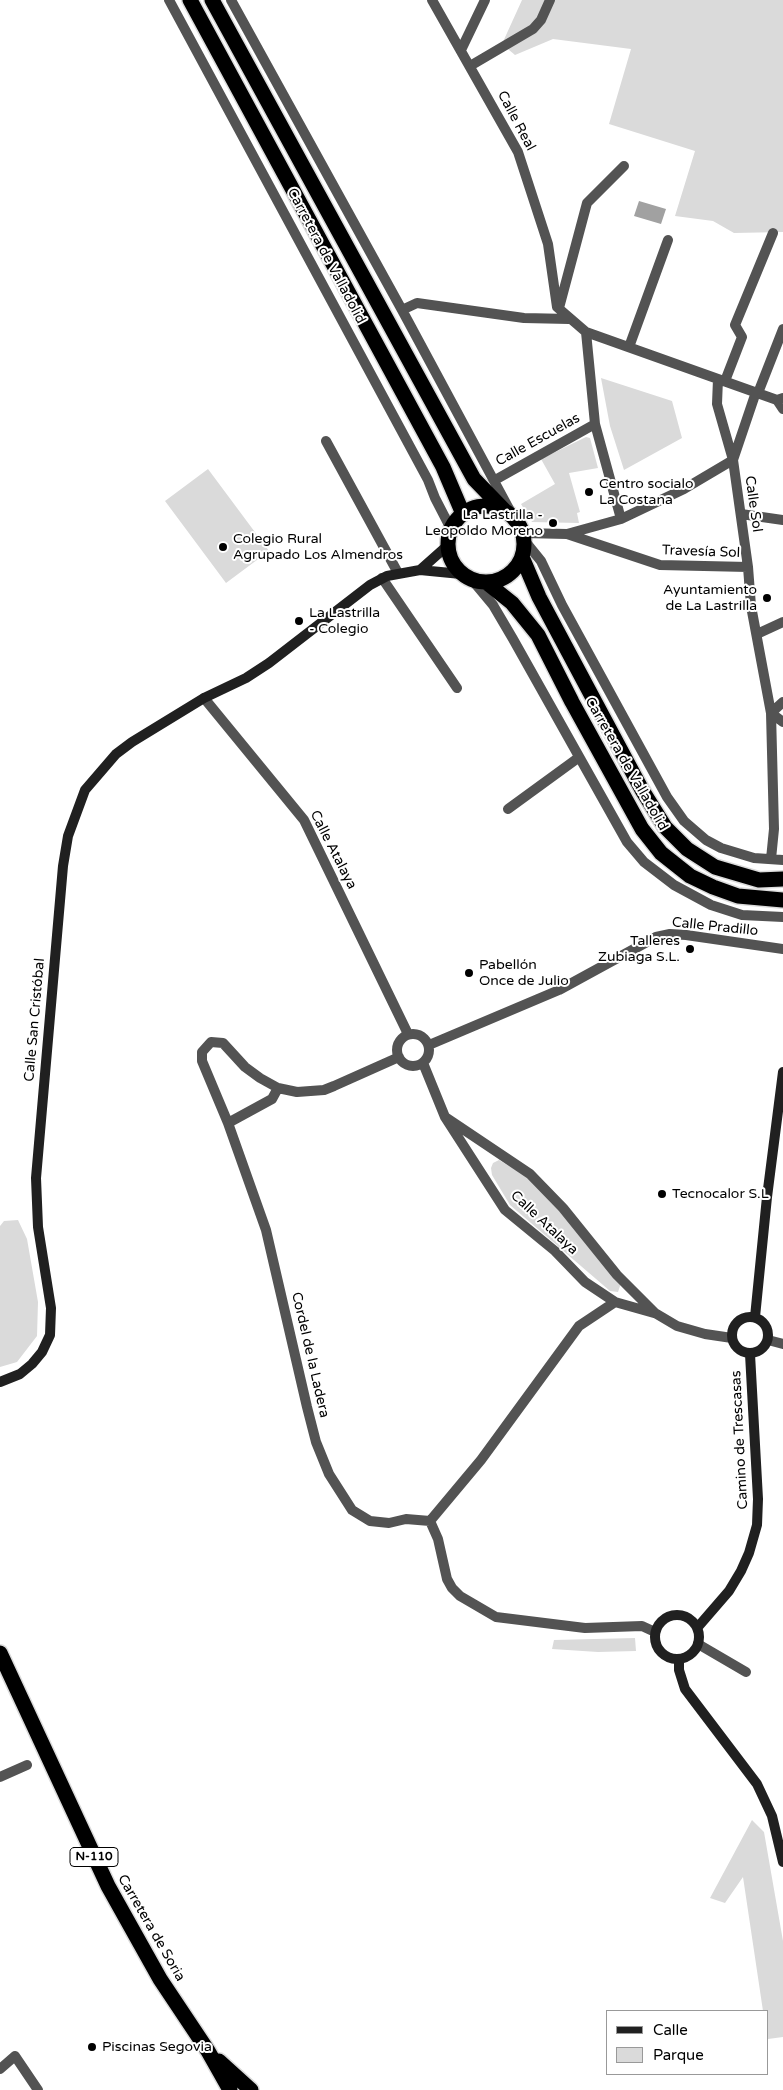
<!DOCTYPE html>
<meta charset="utf-8">
<style>
body{margin:0}
#map{position:relative;width:783px;height:2090px;overflow:hidden;background:#fff;font-family:"Varela Round",sans-serif}
canvas{display:block}
.legend{position:absolute;left:606px;top:2010px;width:162px;height:65px;box-sizing:border-box;background:#fff;border:1px solid #999;margin:0;padding:6px 9px;list-style:none;font-size:15px;color:#000}
.legend li{display:flex;align-items:center;gap:10px;height:25px}
.legend b{width:25px;border:1px solid #999}
</style>
<div id="map">
<canvas width="783" height="2090"></canvas>
<ul class="legend">
<li><b style="height:6px;background:#202020"></b>Calle</li>
<li><b style="height:14px;background:#dadada"></b>Parque</li>
</ul>
</div>
<script>
const ctx = document.querySelector('canvas').getContext('2d');
ctx.lineJoin = 'round';
function fill(path, color) {
  ctx.fillStyle = color;
  ctx.fill(path, 'evenodd');
}
function toPath(rows) {
  const path = new Path2D();
  for (const r of rows) {
    if (r.length === 3) {
      path.moveTo(r[0] + r[2], r[1]);
      path.arc(r[0], r[1], r[2], 0, 2 * Math.PI);
      continue;
    }
    path.moveTo(r[0], r[1]);
    for (let i = 2; i < r.length; i += 2) path.lineTo(r[i], r[i + 1]);
  }
  return path;
}
function strokePath(path, color, width, dash) {
  ctx.strokeStyle = color;
  ctx.lineWidth = width;
  ctx.lineCap = dash ? 'butt' : 'round';
  ctx.setLineDash(dash || []);
  ctx.stroke(path);
}
function drawText(font, color, halo, rows, align = 'center') {
  ctx.font = font + ' "Varela Round",sans-serif';
  ctx.lineWidth = 4;
  ctx.setLineDash([]);
  ctx.textBaseline = 'middle';
  ctx.strokeStyle = halo;
  ctx.fillStyle = color;
  for (const [text, x, y, turn = 0] of rows) {
    ctx.save();
    ctx.translate(x, y);
    ctx.rotate((+turn || 0) * Math.PI / 180);
    ctx.textAlign = isNaN(turn) ? turn : align;
    if (halo) ctx.strokeText(text, 0, 0);
    ctx.fillText(text, 0, 0);
    ctx.restore();
  }
}
fill(toPath([
 [522,0,783,0,783,232,734,233,713,221,675,216,695,151,609,124,631,49,553,39,515,55,502,44],
 [601,378,672,401,682,438,624,470,610,426],
 [586,437,590,438,598,468,569,473,580,512,577,513,579,523,532,522,521,504,555,484,541,459],
 [208,469,269,551,226,583,165,501],
 [499,1160,529,1178,565,1215,621,1283,618,1292,610,1291,510,1205,492,1175,491,1168,493,1163],
 [18,1220,27,1239,38,1302,37,1336,17,1362,0,1367,0,1226,4,1221],
 [635,1638,636,1651,598,1652,552,1649,554,1640],
 [752,1820,764,1832,783,1941,783,2037,768,2039,767,2011,763,2011,743,1877,725,1903,710,1898]
]), '#dadada');
fill(toPath([
 [639,201,666,209,661,224,634,216]
]), '#a1a1a1');
const highway = toPath([
 [190,0,443,467,463,514],
 [212,0,474,479,504,510],
 [486,544,38],
 [522,557,539,597,642,790,665,827,687,849,715,867,759,880,783,879],
 [487,583,512,603,538,635,572,702,642,829,661,853,690,876,713,887,738,896,783,900],
 [0,1653,108,1886,160,1979,208,2051,230,2090],
 [219,2061,251,2090]
]);
strokePath(highway, '#dbdbdb', 18);
strokePath(toPath([
 [169,0,428,480,435,498,451,529],
 [231,0,402,310,514,518],
 [432,0,518,152,548,244,557,307,586,332,777,400,783,398],
 [461,50,485,0],
 [470,66,533,29,541,20,550,0],
 [559,308,587,203,624,166],
 [402,310,417,303,524,318,569,319],
 [586,332,595,424,621,519],
 [629,347,668,240],
 [718,379,717,404,733,460,748,567,751,606,771,713,774,829,771,859],
 [725,381,742,337,735,325,773,233],
 [758,393,783,329],
 [777,400,783,409],
 [326,441,398,573],
 [495,480,595,424],
 [741,514,783,520],
 [523,533,567,534,621,519,684,489,733,460,756,392],
 [567,534,660,565,748,567],
 [524,540,541,561,562,605,667,797,684,821,706,840,721,848,754,858,783,860],
 [382,578,457,688],
 [473,581,493,605,513,639,627,842,644,862,674,885,711,905,742,915,783,917],
 [757,634,783,622],
 [204,698,304,820,408,1034],
 [783,702,771,713,783,722],
 [508,809,578,758],
 [413,1050,16],
 [429,1045,559,990,656,937,670,934,686,935,783,949],
 [399,1057,334,1086,324,1090,297,1092,278,1088,260,1078,245,1067,223,1043,211,1042,202,1052,202,1061,228,1123,266,1230,307,1407,316,1442,329,1474,352,1510,370,1521,389,1523,406,1519,430,1521,438,1539,447,1579,452,1588,460,1596,496,1617,585,1628,642,1626,655,1632],
 [423,1063,445,1117,505,1210,555,1251,585,1282,615,1302,654,1313],
 [445,1117,530,1174,563,1208,617,1275,655,1313,677,1326,705,1334,732,1338],
 [228,1123,272,1099,278,1088],
 [768,1340,783,1344],
 [430,1521,481,1460,579,1326,615,1302],
 [698,1644,746,1672],
 [0,1777,27,1765],
 [0,2069,15,2056,38,2090]
]), '#535353', 10);
strokePath(toPath([
 [420,570,447,546],
 [750,1335,18],
 [755,1317,767,1197,783,1072],
 [0,1382,20,1374,32,1364,42,1352,50,1335,51,1308,38,1227,36,1178,63,866,68,836,85,790,116,754,132,742,204,698,246,678,269,663,370,585,387,576,420,570,461,574],
 [677,1637,22],
 [697,1628,729,1591,741,1571,749,1553,757,1525,758,1499,750,1354],
 [679,1659,679,1670,685,1689,757,1784,772,1816,783,1862]
]), '#202020', 10);
strokePath(highway, '#000', 15);
for (const [x, y, r, color] of [
 [589,492,5,"#000"],
 [553,523,5,"#000"],
 [223,547,5,"#000"],
 [767,598,5,"#000"],
 [299,621,5,"#000"],
 [690,949,5,"#000"],
 [469,973,5,"#000"],
 [662,1194,5,"#000"],
 [92,2047,5,"#000"]
]) {
  const dot = new Path2D();
  dot.arc(x, y, r, 0, 2 * Math.PI);
  ctx.fillStyle = color;
  ctx.fill(dot);
  strokePath(dot, '#fff', 2);
}
for (const [x, y, w] of [
 [94,1857,48]
]) {
  const box = new Path2D();
  box.roundRect(x - w / 2, y - 9.5, w, 19, 4);
  ctx.fillStyle = '#fff';
  ctx.fill(box);
  strokePath(box, '#000', 1);
}
drawText('bold 12px', '#000', null, [
 ["N-110",94,1857]
]);
drawText('14px', '#000', '#fff', [
 ["Calle Real",516,121,62],
 ["Carretera de Valladolid",326,256,62],
 ["Calle Escuelas",538,440,-29],
 ["Calle Sol",753,504,82],
 ["Travesía Sol",701,552,2],
 ["Carretera de Valladolid",626,764,60],
 ["Calle Atalaya",333,850,63],
 ["Calle Pradillo",715,927,6],
 ["Calle San Cristóbal",35,1020,-85],
 ["Calle Atalaya",544,1223,43],
 ["Cordel de la Ladera",310,1355,77],
 ["Camino de Trescasas",740,1440,-93],
 ["Carretera de Soria",151,1928,60]
]);
drawText('14px', '#000', '#fff', [
 ["Centro socialo",599,484],
 ["La Costana",599,500],
 ["La Lastrilla -",543,515,"right"],
 ["Leopoldo Moreno",543,531,"right"],
 ["Colegio Rural",233,539],
 ["Agrupado Los Almendros",233,555],
 ["Ayuntamiento",757,590,"right"],
 ["de La Lastrilla",757,606,"right"],
 ["La Lastrilla",309,613],
 ["- Colegio",309,629],
 ["Talleres",680,941,"right"],
 ["Zubiaga S.L.",680,957,"right"],
 ["Pabellón",479,965],
 ["Once de Julio",479,981],
 ["Tecnocalor S.L",672,1194],
 ["Piscinas Segovia",102,2047]
], 'left');
</script>
